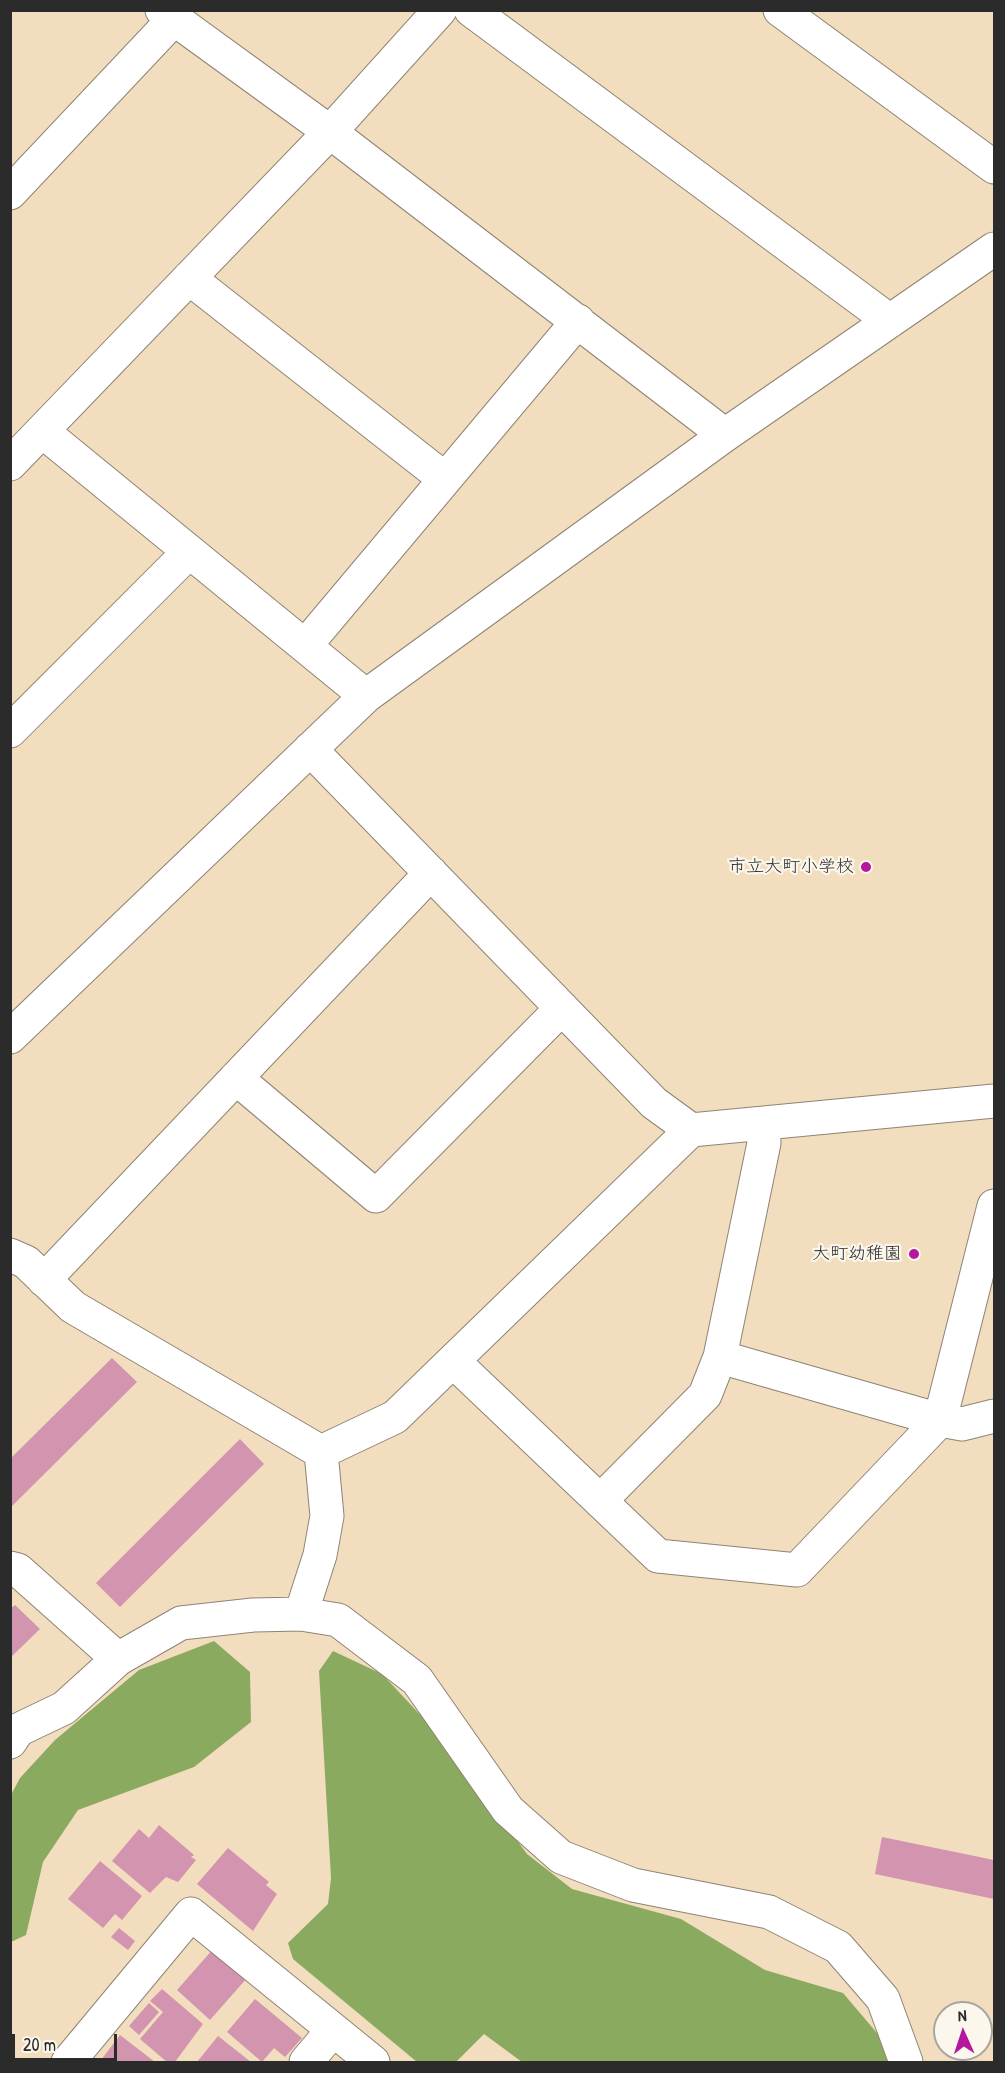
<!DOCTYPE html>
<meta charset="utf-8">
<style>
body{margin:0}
#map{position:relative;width:1005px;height:2073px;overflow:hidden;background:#f2ddbe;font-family:"Patrick Hand",sans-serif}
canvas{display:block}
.frame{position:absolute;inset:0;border:12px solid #2b2b2b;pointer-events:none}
.north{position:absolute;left:933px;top:2001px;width:60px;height:60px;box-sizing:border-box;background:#fbf7ec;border:2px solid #a8a59f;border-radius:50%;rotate:357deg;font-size:16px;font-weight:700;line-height:24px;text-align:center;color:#2b2b2b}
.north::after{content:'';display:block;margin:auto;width:21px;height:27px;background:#b5179e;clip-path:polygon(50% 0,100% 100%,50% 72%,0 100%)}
.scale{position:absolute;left:12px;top:2034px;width:105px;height:27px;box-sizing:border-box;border:3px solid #2b2b2b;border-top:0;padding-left:8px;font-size:18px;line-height:21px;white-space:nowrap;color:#2b2b2b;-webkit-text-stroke:4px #fbf7ec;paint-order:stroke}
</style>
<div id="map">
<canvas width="1005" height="2073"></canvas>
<div class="frame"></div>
<div class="north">N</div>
<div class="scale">20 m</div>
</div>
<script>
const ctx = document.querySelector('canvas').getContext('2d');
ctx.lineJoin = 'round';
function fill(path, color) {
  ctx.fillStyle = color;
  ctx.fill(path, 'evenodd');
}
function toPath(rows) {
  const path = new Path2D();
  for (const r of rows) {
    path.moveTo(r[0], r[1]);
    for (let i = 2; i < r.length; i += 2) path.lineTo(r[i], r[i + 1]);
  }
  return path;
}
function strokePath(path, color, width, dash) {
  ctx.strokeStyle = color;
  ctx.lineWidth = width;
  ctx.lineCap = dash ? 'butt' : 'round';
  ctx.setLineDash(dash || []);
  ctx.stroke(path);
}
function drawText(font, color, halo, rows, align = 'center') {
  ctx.font = font + ' "Patrick Hand","Klee One",sans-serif';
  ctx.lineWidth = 4.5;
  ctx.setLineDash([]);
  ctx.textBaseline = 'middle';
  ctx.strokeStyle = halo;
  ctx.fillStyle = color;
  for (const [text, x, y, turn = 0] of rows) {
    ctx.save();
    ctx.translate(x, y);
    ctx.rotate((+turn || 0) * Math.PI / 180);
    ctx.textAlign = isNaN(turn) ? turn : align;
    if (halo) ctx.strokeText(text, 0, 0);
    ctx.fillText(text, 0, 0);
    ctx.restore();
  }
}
fill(toPath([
 [214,1641,250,1672,251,1722,194,1767,78,1810,43,1862,26,1935,11,1942,11,1795,20,1778,55,1740,139,1670],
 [333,1651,382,1674,442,1738,527,1854,572,1889,681,1919,765,1970,843,1993,888,2046,888,2062,522,2062,484,2034,456,2062,417,2062,293,1959,288,1943,328,1904,331,1878,319,1671]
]), '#8aaa5f');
fill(toPath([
 [112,1358,137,1382,10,1508,10,1459],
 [240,1439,264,1464,120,1607,96,1583],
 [15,1605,40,1629,10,1658,10,1609],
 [159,1825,194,1855,191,1857,196,1860,178,1882,166,1877,150,1893,112,1861,139,1829,149,1838],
 [882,1837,994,1860,994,1899,875,1874],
 [228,1848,269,1882,266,1885,277,1894,253,1931,197,1884],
 [100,1861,142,1896,122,1920,115,1914,103,1928,68,1899],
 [119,1928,135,1941,128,1950,111,1937],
 [214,1948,247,1978,210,2020,177,1990],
 [162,1989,203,2024,175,2062,167,2062,140,2039,163,2012,150,2001],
 [255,1999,302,2038,285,2057,274,2048,262,2062,227,2032],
 [149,2003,159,2012,139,2035,129,2026],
 [120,2035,155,2062,105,2062,101,2060],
 [218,2036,251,2062,197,2062]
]), '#d294af');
const street = toPath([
 [162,10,330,132,725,435],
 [471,10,890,321],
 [780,10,994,167],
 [10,193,174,19],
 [189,278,445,479],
 [42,431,366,696],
 [10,464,330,132,440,10],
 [305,646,578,321],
 [10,731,189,552],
 [310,749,654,1103,691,1130,994,1101],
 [10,1037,366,696,725,435,994,249],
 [236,1078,376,1196,562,1008],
 [10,1255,26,1262,73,1307,321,1452,327,1516,320,1555,301,1614],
 [44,1280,431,873],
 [720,1357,940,1420,962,1424,994,1416],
 [453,1361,658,1556,797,1570,940,1420,994,1206],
 [321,1452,395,1417,691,1130],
 [600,1501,705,1395,720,1357,764,1143,763,1123],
 [10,1568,18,1570,118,1659],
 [10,1742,18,1730,64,1708,118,1659,181,1623,253,1615,301,1614,338,1620,417,1680,508,1810,561,1857,633,1885,769,1912,838,1947,883,1999,906,2062],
 [68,2062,191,1914,373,2062],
 [306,2062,333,2030]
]);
strokePath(street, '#8e8474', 35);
strokePath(street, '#fff', 33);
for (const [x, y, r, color] of [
 [866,867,6,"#b5179e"],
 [914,1254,6,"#b5179e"]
]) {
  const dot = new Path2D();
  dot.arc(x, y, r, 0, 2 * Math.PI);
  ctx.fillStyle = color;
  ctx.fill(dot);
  strokePath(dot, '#fbf7ec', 2);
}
drawText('18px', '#2b2b2b', '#fbf7ec', [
 ["市立大町小学校",854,867],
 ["大町幼稚園",902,1254]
], 'right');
</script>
